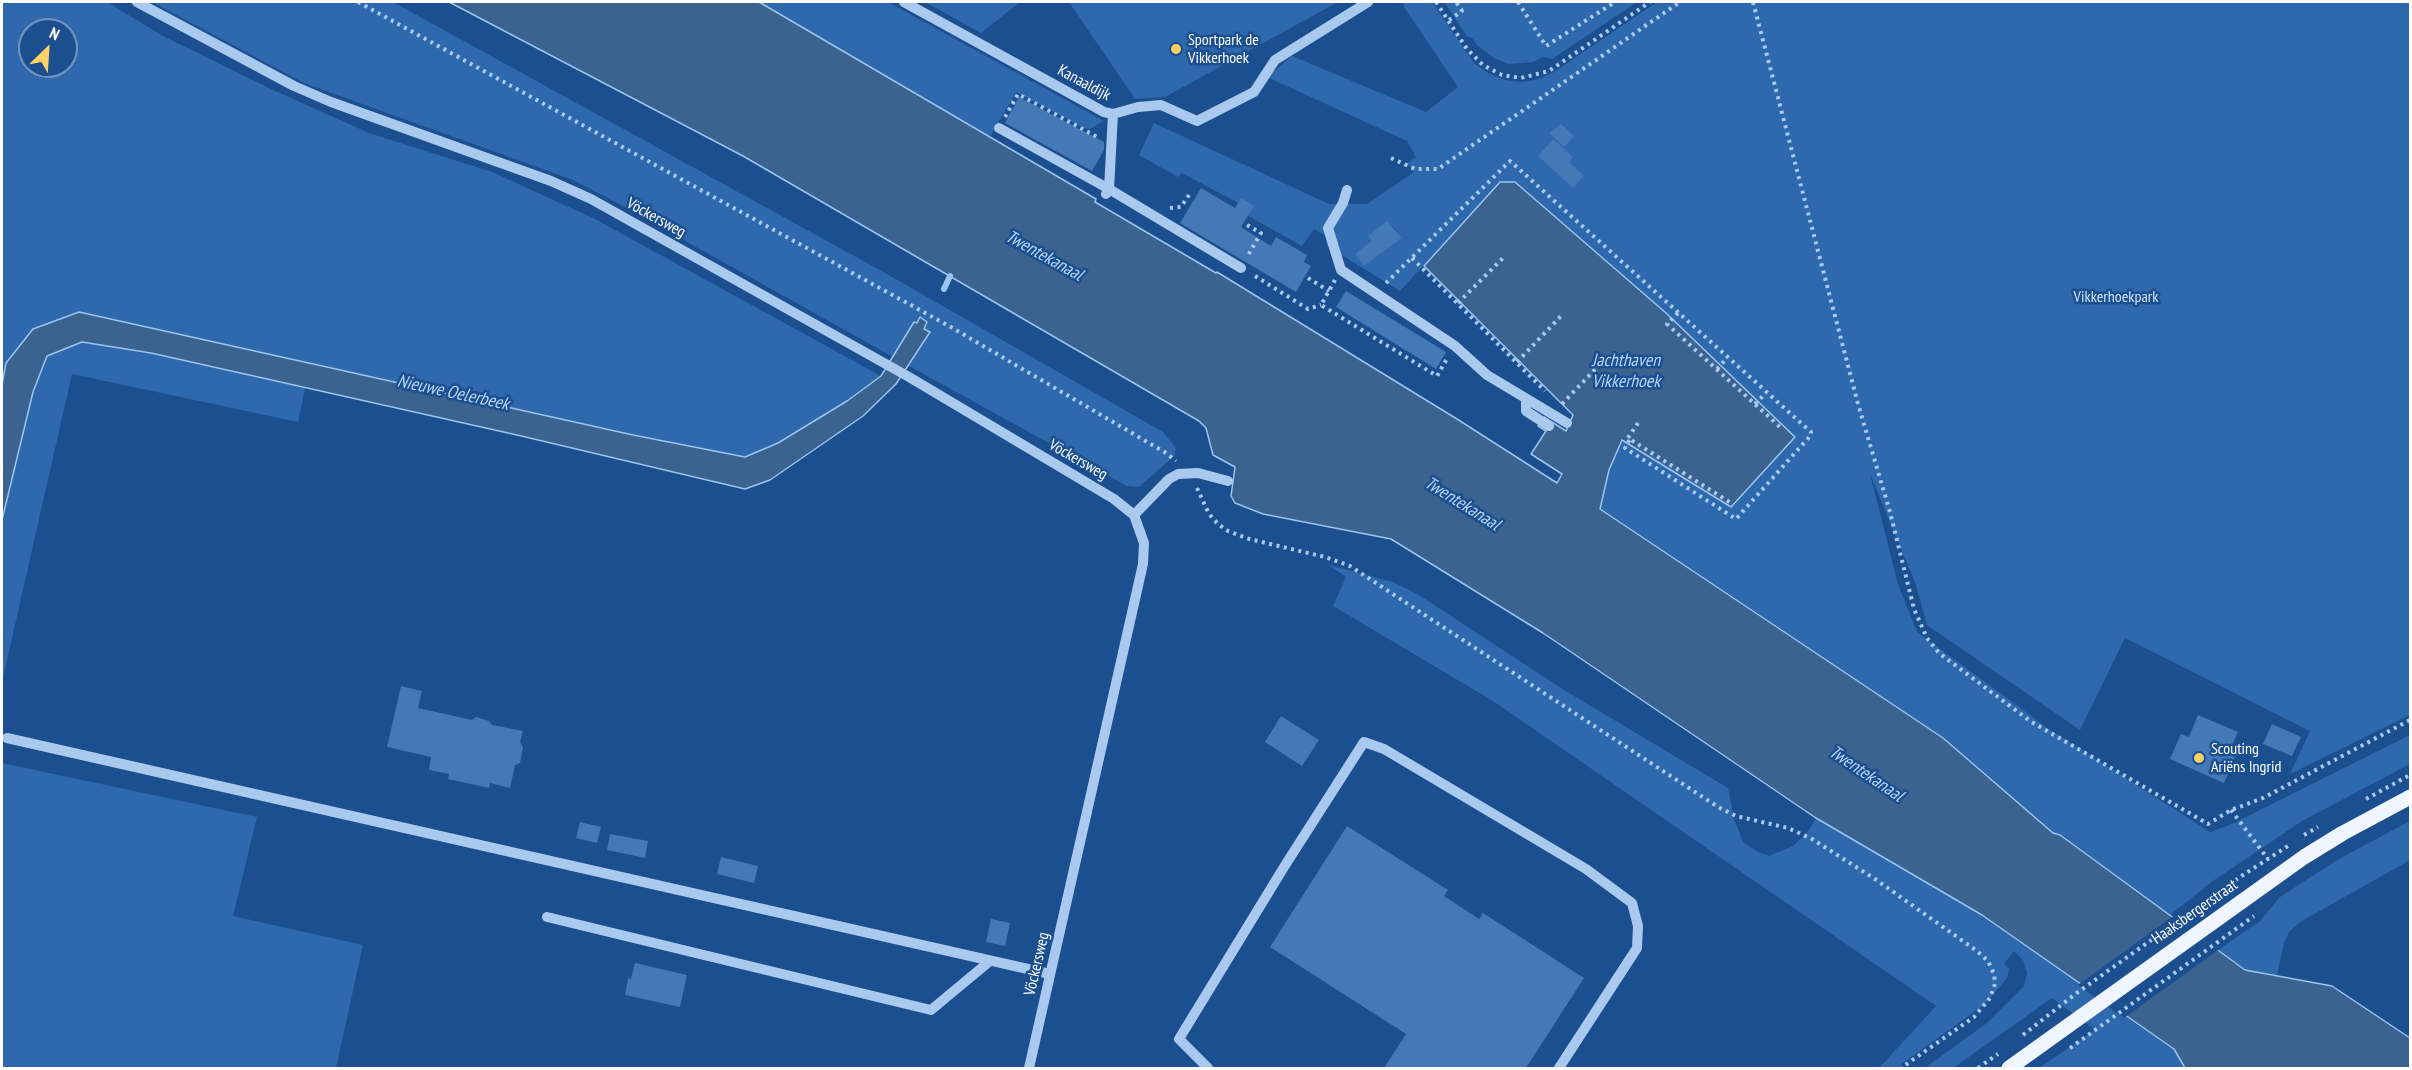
<!DOCTYPE html>
<meta charset="utf-8">
<style>
body{margin:0}
#map{position:relative;width:2412px;height:1070px;overflow:hidden;background:#1b4f8f;font-family:"PT Sans Narrow",sans-serif}
canvas{display:block}
.frame{position:absolute;inset:0;border:3px solid #fff;pointer-events:none}
.north{position:absolute;left:18px;top:18px;width:60px;height:60px;box-sizing:border-box;background:#1b4f8f;border:2px solid #7695bc;border-radius:50%;rotate:25deg;font-size:16px;font-weight:700;line-height:24px;text-align:center;color:#fff}
.north::after{content:'';display:block;margin:auto;width:21px;height:27px;background:#ffd166;clip-path:polygon(50% 0,100% 100%,50% 72%,0 100%)}
</style>
<div id="map">
<canvas width="2412" height="1070"></canvas>
<div class="frame"></div>
<div class="north">N</div>
</div>
<script>
const ctx = document.querySelector('canvas').getContext('2d');
ctx.lineJoin = 'round';
function fill(path, color) {
  ctx.fillStyle = color;
  ctx.fill(path, 'evenodd');
}
function toPath(rows) {
  const path = new Path2D();
  for (const r of rows) {
    path.moveTo(r[0], r[1]);
    for (let i = 2; i < r.length; i += 2) path.lineTo(r[i], r[i + 1]);
  }
  return path;
}
function strokePath(path, color, width, dash) {
  ctx.strokeStyle = color;
  ctx.lineWidth = width;
  ctx.lineCap = dash ? 'butt' : 'round';
  ctx.setLineDash(dash || []);
  ctx.stroke(path);
}
function drawText(font, color, halo, rows, align = 'center') {
  ctx.font = font + ' "PT Sans Narrow",sans-serif';
  ctx.lineWidth = 5;
  ctx.setLineDash([]);
  ctx.textBaseline = 'middle';
  ctx.strokeStyle = halo;
  ctx.fillStyle = color;
  for (const [text, x, y, turn = 0] of rows) {
    ctx.save();
    ctx.translate(x, y);
    ctx.rotate((+turn || 0) * Math.PI / 180);
    ctx.textAlign = isNaN(turn) ? turn : align;
    if (halo) ctx.strokeText(text, 0, 0);
    ctx.fillText(text, 0, 0);
    ctx.restore();
  }
}
fill(toPath([
 [2,2,109,2,112,5,163,36,273,90,369,133,492,172,595,219,881,376,847,401,778,443,745,457,633,435,79,312,6,363,2,385],
 [30,30,66,30,66,66,30,66],
 [152,2,393,2,887,274,1163,432,1176,448,1174,456,1139,487,1127,486,909,366,930,332,924,329,927,322,920,318,917,323,913,322,893,357,621,205,573,180,304,83],
 [759,2,888,2,1104,121,1090,129,1084,128,1016,92,990,137],
 [925,2,1020,2,981,33],
 [1069,2,1338,2,1165,97,1135,99],
 [1404,2,1432,2,1474,63,1488,73,1505,80,1522,82,1539,79,1554,72,1657,2,2410,2,2410,715,2290,774,2310,731,2125,638,2080,730,1927,625,1916,585,1870,474,1898,584,1917,632,2049,729,2210,832,2234,823,2410,735,2410,764,2302,821,2213,881,2170,915,2060,835,2053,833,1943,738,1600,509,1609,470,1622,440,1731,507,1795,437,1666,313,1515,182,1500,182,1400,291,1327,246,1326,236,1314,229,1302,246,1241,212,1244,206,1182,173,1178,177,1139,155,1154,123,1329,204,1367,204,1414,172,1407,163,1416,157,1407,141,1267,77,1292,56,1426,112,1458,87,1404,7],
 [1392,226,1402,238,1364,266,1356,254],
 [1444,2,1637,2,1552,59,1543,57,1533,62,1509,64,1494,58,1477,45,1472,38,1467,36],
 [82,342,151,353,305,388,298,422,72,374,2,682,2,520,6,500,33,392,47,356],
 [1329,565,1393,582,1419,595,1564,690,1728,788,1734,819,1743,842,1758,852,1769,856,1793,846,1807,833,1816,818,1982,915,2174,1049,2185,1068,2039,1068,2095,1030,2052,998,1953,1068,1925,1068,1987,1023,2024,986,2027,973,2023,960,2014,951,2004,964,2009,969,2007,978,1985,1004,1896,1068,1879,1068,1936,1006,1493,701,1333,606,1346,577],
 [2,763,257,817,233,916,363,945,336,1068,2,1068],
 [2410,821,2410,860,2300,922,2289,932,2284,943,2277,975,2245,970,2218,950,2260,921,2280,897,2337,860]
]), '#2e69ad');
const water = toPath([
 [449,2,759,2,1096,199,1095,202,1216,273,1217,272,1457,419,1557,483,1562,474,1531,454,1546,431,1538,426,1544,417,1566,431,1573,415,1424,266,1500,182,1515,182,1666,313,1795,437,1731,507,1622,440,1609,470,1600,509,1943,738,2053,833,2060,835,2245,970,2332,986,2410,1038,2410,1068,2185,1068,2174,1049,1982,915,1816,818,1543,633,1391,539,1263,514,1235,503,1231,496,1235,467,1213,455,1206,428,1199,421,743,156,449,2],
 [79,312,633,435,745,457,778,443,847,401,881,376,914,322,917,323,920,317,927,322,924,329,930,332,896,384,863,416,770,480,745,489,517,435,151,353,82,342,47,356,33,392,2,520,2,385,6,363,33,329,79,312]
]);
fill(water, '#3c6290');
strokePath(water, '#9cc4f0', 1.5);
fill(toPath([
 [2175,915,2221,948,2124,1018,2078,985]
]), '#1b4f8f');
strokePath(toPath([
 [944,289,950,276]
]), '#9cc4f0', 6);
fill(toPath([
 [1019,97,1104,142,1104,150,1092,171,1005,123],
 [1561,124,1574,136,1564,147,1549,133],
 [1553,139,1573,157,1569,162,1584,176,1573,188,1538,156],
 [1201,188,1235,208,1241,198,1254,206,1241,227,1271,246,1276,237,1307,255,1304,262,1311,266,1296,292,1180,223],
 [1387,221,1402,238,1364,266,1355,254,1372,241,1368,236],
 [1346,291,1446,352,1436,369,1336,307],
 [401,686,422,691,418,708,472,720,476,717,489,721,492,725,523,731,520,742,523,747,520,763,515,765,510,788,490,783,489,788,448,779,449,774,429,770,431,757,387,747],
 [2198,715,2238,732,2228,754,2235,757,2224,783,2170,759,2181,734,2189,737],
 [1281,716,1319,740,1302,766,1265,742],
 [2272,724,2301,737,2292,756,2263,744],
 [580,822,601,827,597,843,576,838],
 [1347,826,1448,890,1444,896,1479,919,1483,913,1584,978,1526,1068,1384,1068,1406,1034,1270,947],
 [610,834,648,841,645,858,607,850],
 [721,857,758,866,754,883,717,874],
 [991,919,1010,923,1005,946,986,942],
 [635,963,687,975,680,1007,625,995,628,978,631,979]
]), '#4478b7');
strokePath(toPath([
 [358,2,949,326,1166,453,1176,461],
 [1436,2,1467,49,1483,65,1502,75,1521,78,1549,71,1650,2],
 [1518,2,1546,46,1615,2],
 [1753,2,1858,404,1890,512,1914,609,1927,638,1939,653,2030,721,2208,824,2231,810,2263,798,2410,720],
 [1449,20,1462,11,1456,2],
 [1005,117,1018,94,1099,138],
 [1391,158,1415,169,1438,169,1680,2],
 [1170,208,1181,207,1189,195],
 [1247,225,1261,233,1247,257],
 [1412,258,1545,391],
 [1255,276,1308,309,1321,305],
 [1308,278,1329,291],
 [1335,280,1321,305,1437,376,1448,357],
 [1386,283,1510,161,1811,432,1811,435,1736,519,1625,448,1630,439],
 [1458,303,1503,258],
 [1678,313,1667,324,1780,427],
 [1517,362,1562,315],
 [1717,369,1727,358],
 [1562,404,1601,363],
 [1755,404,1766,393],
 [1638,423,1628,438,1731,503],
 [1197,488,1209,514,1218,524,1228,531,1249,539,1325,557,1350,566,1718,807,1736,816,1788,828,1812,839,1875,879,1977,951,1988,961,1994,974,1995,984,1990,998,1974,1017,1901,1068],
 [2366,799,2410,775],
 [2231,810,2268,859],
 [2304,835,2318,827],
 [2023,1035,2074,995,2240,877,2288,846],
 [2070,1048,2254,916],
 [1978,1068,1998,1054]
]), '#a9c9ee', 4, [3, 4.5]);
strokePath(toPath([
 [137,2,294,86,331,102,551,181,591,199,909,377,1114,499,1134,515,1144,543,1143,564,1029,1068],
 [904,2,1104,112,1113,114,1138,107,1161,105,1197,121,1254,92,1275,60,1368,2],
 [999,128,1109,189,1241,268],
 [1347,190,1343,203,1328,228,1341,270,1455,346,1487,375,1567,423],
 [1106,194,1109,189,1113,114],
 [1526,399,1526,411,1549,426],
 [1134,515,1169,479,1178,474,1198,473,1228,481],
 [7,738,1050,974],
 [547,917,931,1010,990,961],
 [1208,1068,1179,1039,1284,867,1364,742,1384,749,1586,869,1632,903,1638,926,1637,948,1559,1068]
]), '#a9c9ee', 10);
strokePath(toPath([
 [2009,1068,2304,857,2343,833,2410,797]
]), '#f0f6ff', 15);
for (const [x, y, r, color] of [
 [1176,49,6,"#ffd166"],
 [2199,758,6,"#ffd166"]
]) {
  const dot = new Path2D();
  dot.arc(x, y, r, 0, 2 * Math.PI);
  ctx.fillStyle = color;
  ctx.fill(dot);
  strokePath(dot, '#1b4f8f', 2);
}
drawText('16px', '#fff', '#1b4f8f', [
 ["Sportpark de",1188,40],
 ["Vikkerhoek",1188,58],
 ["Scouting",2211,749],
 ["Ariëns Ingrid",2211,767]
], 'left');
drawText('16px', '#fff', '#1b4f8f', [
 ["Kanaaldijk",1084,83,28],
 ["Vöckersweg",656,218,29],
 ["Vöckersweg",1078,460,30],
 ["Haaksbergerstraat",2195,912,-35],
 ["Vöckersweg",1037,964,-77]
]);
drawText('16px', '#cfe3fa', '#1b4f8f', [
 ["Vikkerhoekpark",2116,297]
]);
drawText('italic 18px', '#b5d3f5', '#1b4f8f', [
 ["Twentekanaal",1044,256,29],
 ["Jachthaven",1626,361],
 ["Vikkerhoek",1626,382],
 ["Nieuwe Oelerbeek",453,393,12],
 ["Twentekanaal",1462,504,32],
 ["Twentekanaal",1866,774,34]
]);
</script>
